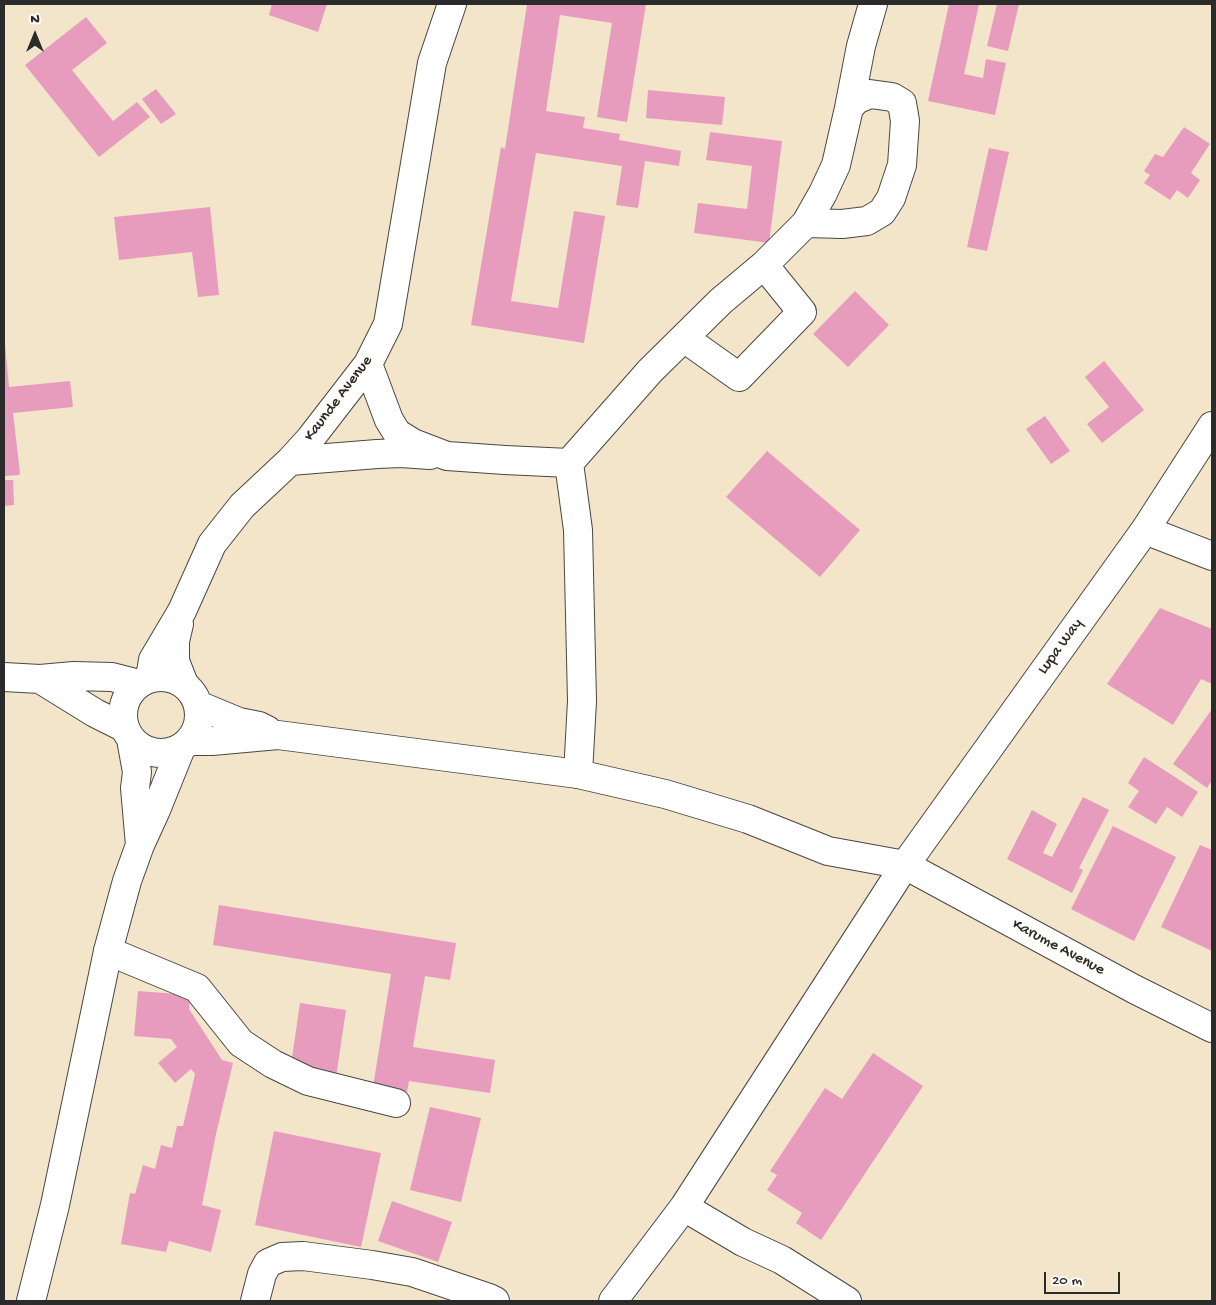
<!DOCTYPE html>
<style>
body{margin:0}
#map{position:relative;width:1216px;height:1305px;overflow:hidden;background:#f2e5ca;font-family:"Gochi Hand",sans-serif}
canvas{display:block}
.frame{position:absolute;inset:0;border:5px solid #2b2b2b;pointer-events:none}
.north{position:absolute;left:10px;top:10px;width:50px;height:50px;-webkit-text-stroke:4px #fdfcf7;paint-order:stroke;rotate:0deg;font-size:14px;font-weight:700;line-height:20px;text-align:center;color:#2b2b2b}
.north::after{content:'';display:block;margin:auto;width:18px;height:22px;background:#2b2b2b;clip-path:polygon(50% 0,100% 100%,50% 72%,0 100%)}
.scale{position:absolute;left:1044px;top:1272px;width:76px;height:22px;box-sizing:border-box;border:2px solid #2b2b2b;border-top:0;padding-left:6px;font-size:15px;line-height:18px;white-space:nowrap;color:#2b2b2b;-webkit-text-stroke:4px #fdfcf7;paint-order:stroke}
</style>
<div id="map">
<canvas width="1216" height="1305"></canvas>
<div class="frame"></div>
<div class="north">N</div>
<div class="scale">20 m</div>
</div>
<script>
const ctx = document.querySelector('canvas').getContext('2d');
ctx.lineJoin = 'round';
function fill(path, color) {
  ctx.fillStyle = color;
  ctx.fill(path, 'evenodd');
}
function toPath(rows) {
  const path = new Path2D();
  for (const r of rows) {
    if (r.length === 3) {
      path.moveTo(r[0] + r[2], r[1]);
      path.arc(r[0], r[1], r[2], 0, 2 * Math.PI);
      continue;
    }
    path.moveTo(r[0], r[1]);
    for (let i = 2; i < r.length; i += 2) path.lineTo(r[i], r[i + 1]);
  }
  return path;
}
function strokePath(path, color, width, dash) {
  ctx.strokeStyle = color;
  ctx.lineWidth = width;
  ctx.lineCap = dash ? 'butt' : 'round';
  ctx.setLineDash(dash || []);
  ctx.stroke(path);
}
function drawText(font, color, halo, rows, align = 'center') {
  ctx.font = font + ' "Gochi Hand",sans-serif';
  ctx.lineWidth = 4.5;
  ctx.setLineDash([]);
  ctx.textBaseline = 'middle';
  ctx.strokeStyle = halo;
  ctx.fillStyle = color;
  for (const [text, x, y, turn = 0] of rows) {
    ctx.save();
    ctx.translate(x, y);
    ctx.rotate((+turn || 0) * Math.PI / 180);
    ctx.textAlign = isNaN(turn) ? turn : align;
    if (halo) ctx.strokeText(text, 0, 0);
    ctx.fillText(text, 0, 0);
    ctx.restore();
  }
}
fill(toPath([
 [272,4,327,4,318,32,269,15],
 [527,4,646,4,627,122,597,117,612,23,560,15,546,111,585,117,583,128,620,134,619,140,681,151,679,166,645,161,638,208,616,205,622,166,536,153,511,301,558,308,574,211,605,216,584,343,471,325,501,147,505,149],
 [949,4,979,4,964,74,983,78,986,59,1006,63,995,115,928,101],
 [997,4,1019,4,1008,51,987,46],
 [86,17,107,43,72,70,113,121,137,102,150,117,99,157,25,65],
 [156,89,176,114,161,124,142,99],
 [648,90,725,97,722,125,646,118],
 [1184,127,1210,144,1191,173,1200,180,1188,198,1177,190,1170,200,1144,183,1150,175,1144,171,1155,154,1163,157],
 [710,132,782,141,769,243,694,233,698,203,747,209,752,166,706,160],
 [989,148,1009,152,987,251,967,247],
 [210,207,219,295,198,297,192,252,119,260,114,217],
 [855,291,889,325,848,367,813,334],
 [4,344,5,344,9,387,70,381,73,407,13,413,20,473,19,475,4,476],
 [1104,361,1144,410,1102,443,1087,424,1109,407,1085,377],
 [1045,416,1070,451,1051,464,1026,429],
 [767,451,860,530,820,577,726,497],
 [4,480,13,480,14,505,4,506],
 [1160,608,1212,629,1212,684,1201,679,1173,725,1107,684],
 [1212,709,1212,780,1207,788,1173,764],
 [1144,757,1198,792,1182,817,1167,807,1156,824,1128,807,1139,791,1128,783],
 [1083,797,1109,810,1079,868,1083,870,1072,893,1007,859,1032,810,1057,824,1043,853,1052,857],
 [1113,826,1176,857,1134,941,1071,909],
 [1200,845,1212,850,1212,951,1161,927],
 [219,905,456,943,450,980,425,976,413,1047,495,1060,490,1093,409,1081,407,1092,373,1087,391,974,213,945],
 [138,991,190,995,189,1009,222,1060,233,1063,216,1134,202,1205,221,1210,211,1252,169,1241,166,1252,121,1244,130,1193,135,1194,143,1165,155,1169,161,1145,172,1148,177,1126,183,1126,195,1074,191,1069,175,1083,158,1063,177,1047,171,1039,134,1036],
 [300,1003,346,1010,336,1077,290,1071],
 [873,1053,923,1086,821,1240,796,1223,802,1213,767,1190,777,1175,770,1171,825,1088,842,1099],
 [430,1107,481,1118,461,1202,410,1190],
 [274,1131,381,1153,361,1247,255,1225],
 [392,1201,452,1222,438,1262,378,1241]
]), '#e79cbe');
const minor = toPath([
 [806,223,842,224,867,221,882,212,891,198,902,165,905,121,902,103,892,97,870,94,856,100,849,108],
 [684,338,739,377,802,312,764,265],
 [368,364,389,420,397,433,413,443,447,456,505,460,569,463,650,371,721,301,764,265,806,223,823,193,836,165,849,108,861,46,873,4],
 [290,461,377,454,401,453,430,455],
 [569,463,578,530,582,701,578,774],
 [1145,530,1212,556],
 [179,624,175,641,175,661,184,684],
 [4,677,40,679,74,676,112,677,139,684],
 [150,678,153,660,182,611,212,544,242,506,290,461,310,439,368,364,388,324,432,63,452,4],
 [40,679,95,713,125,728],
 [108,951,197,988,241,1043,273,1064,308,1081,396,1103],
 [684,1207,743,1242,782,1260,847,1301],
 [255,1301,262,1274,268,1263,282,1257,303,1256,372,1265,412,1272,489,1298,495,1301],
 [613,1301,684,1207,905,865,1145,530,1212,426]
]);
const major = toPath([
 [161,715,38],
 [198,705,239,722,259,726,267,730],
 [131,739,137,772,135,788,140,845],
 [190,741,212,741,278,735,578,774,665,794,748,819,828,851,905,865,1134,989,1212,1028],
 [31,1301,55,1205,108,951,127,881,140,845,156,810,181,748]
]);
strokePath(minor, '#494743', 30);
strokePath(major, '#494743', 30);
strokePath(minor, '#fff', 28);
strokePath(major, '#fff', 28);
drawText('16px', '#2b2b2b', '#fdfcf7', [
 ["Kaunde Avenue",339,399,-53],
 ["Lupa Way",1061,647,-54],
 ["Karume Avenue",1058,948,28]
]);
</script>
